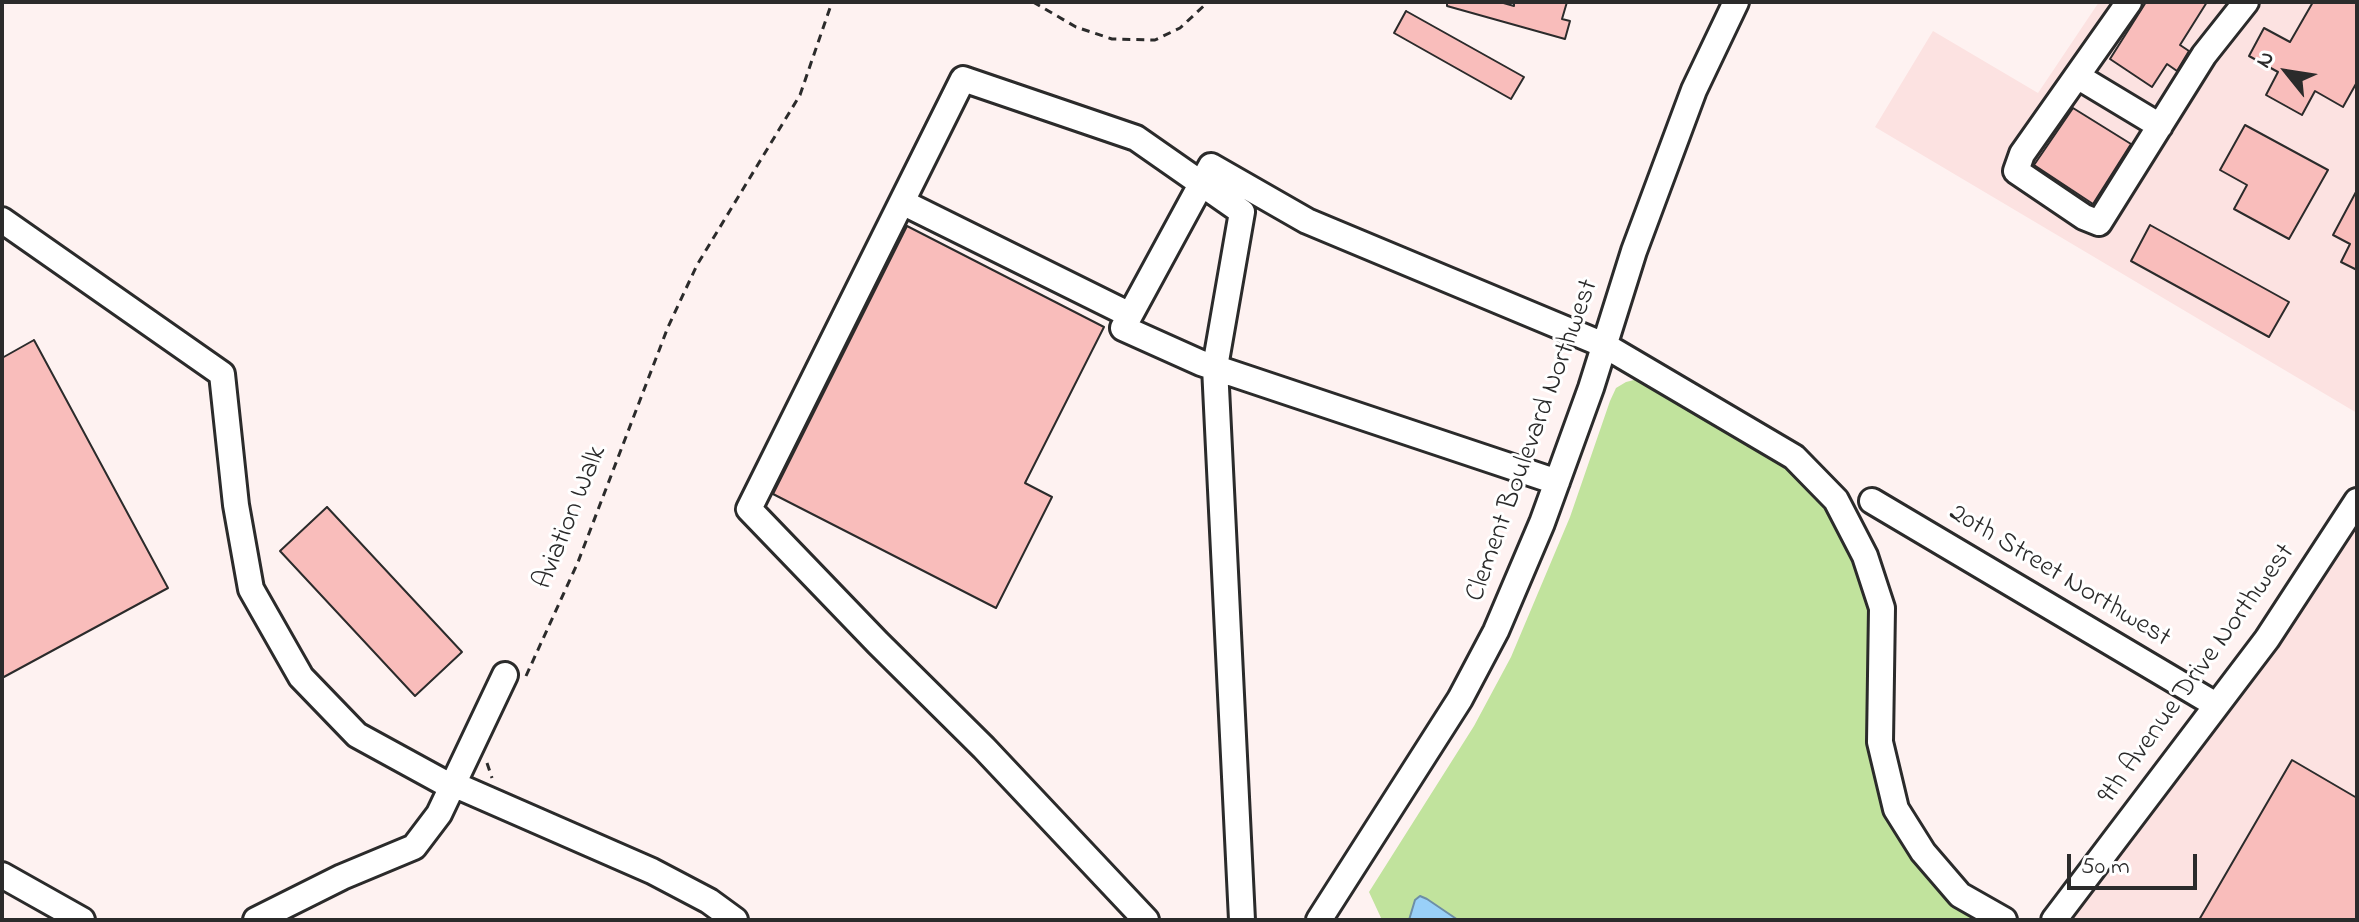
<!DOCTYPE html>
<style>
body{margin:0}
#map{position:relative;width:2359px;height:922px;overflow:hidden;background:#fef2f1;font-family:"Indie Flower",sans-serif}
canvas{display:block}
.frame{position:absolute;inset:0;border:4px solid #2b2b2b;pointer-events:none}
.north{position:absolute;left:2247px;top:32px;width:80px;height:80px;-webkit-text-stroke:6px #fff;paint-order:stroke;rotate:300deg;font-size:22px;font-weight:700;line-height:32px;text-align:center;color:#2b2b2b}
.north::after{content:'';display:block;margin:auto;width:28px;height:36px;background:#2b2b2b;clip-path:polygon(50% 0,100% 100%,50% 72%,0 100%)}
.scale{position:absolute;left:2067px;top:854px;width:130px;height:36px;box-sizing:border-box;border:4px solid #2b2b2b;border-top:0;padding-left:10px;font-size:24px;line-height:28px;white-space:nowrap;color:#2b2b2b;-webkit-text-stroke:6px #fff;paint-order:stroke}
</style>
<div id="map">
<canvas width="2359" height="922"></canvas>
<div class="frame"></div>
<div class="north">N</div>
<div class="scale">50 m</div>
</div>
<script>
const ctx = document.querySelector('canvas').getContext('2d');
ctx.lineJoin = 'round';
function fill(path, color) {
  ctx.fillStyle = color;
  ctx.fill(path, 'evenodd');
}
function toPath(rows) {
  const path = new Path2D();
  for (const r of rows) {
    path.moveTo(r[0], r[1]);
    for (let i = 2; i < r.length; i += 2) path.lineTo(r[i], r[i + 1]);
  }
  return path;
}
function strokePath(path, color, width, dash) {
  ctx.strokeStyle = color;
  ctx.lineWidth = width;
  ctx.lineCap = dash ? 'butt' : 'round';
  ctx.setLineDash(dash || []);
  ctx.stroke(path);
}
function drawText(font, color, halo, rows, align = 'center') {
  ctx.font = font + ' "Indie Flower",sans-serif';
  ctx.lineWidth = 6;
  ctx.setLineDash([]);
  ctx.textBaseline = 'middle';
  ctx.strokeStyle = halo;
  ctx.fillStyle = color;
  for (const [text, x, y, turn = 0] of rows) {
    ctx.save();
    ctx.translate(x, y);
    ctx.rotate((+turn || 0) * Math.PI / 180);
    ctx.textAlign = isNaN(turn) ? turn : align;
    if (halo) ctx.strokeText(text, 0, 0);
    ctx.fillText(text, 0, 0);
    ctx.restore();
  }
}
fill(toPath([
 [2099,2,2357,2,2357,413,1875,127,1933,31,2038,93],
 [2357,501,2357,920,2065,920]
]), '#fce2e1');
fill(toPath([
 [1638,379,1655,383,1777,460,1816,494,1834,519,1862,575,1869,607,1872,642,1867,726,1871,761,1881,796,1911,854,1929,878,1951,900,1978,920,1382,920,1369,892,1474,726,1511,657,1570,517,1610,401,1616,388,1626,382]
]), '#c1e39d');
const water = toPath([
 [1420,896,1427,899,1458,920,1409,920,1415,900,1420,896]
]);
fill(water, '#99d0f8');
strokePath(water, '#6d8ea6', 2);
const building = toPath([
 [1447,2,1500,2,1514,6,1514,2,1567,2,1562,19,1570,21,1565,39,1447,6,1447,2],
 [2146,2,2207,2,2180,45,2189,51,2177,71,2167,64,2152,87,2110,59,2146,2],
 [2313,2,2357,2,2357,82,2343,107,2315,91,2302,115,2266,95,2278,72,2249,56,2264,28,2290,42,2313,2],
 [1406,11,1524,77,1511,99,1394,33,1406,11],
 [2073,108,2131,144,2093,204,2034,165,2073,108],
 [2245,125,2328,170,2289,239,2234,209,2247,185,2220,170,2245,125],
 [2357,190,2357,270,2341,262,2350,244,2333,235,2357,190],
 [2150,225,2289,302,2269,337,2131,261,2150,225],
 [907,226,1104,327,1025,483,1052,497,996,608,773,494,907,226],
 [34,340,168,588,2,678,2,358,34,340],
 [327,507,462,652,415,696,280,551,327,507],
 [2292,760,2357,798,2357,920,2199,920,2292,760]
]);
fill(building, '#f9bdbb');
strokePath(building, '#2b2b2b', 2);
const minor = toPath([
 [2129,2,2022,154,2016,171,2084,217,2099,223,2204,55,2246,2],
 [2077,76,2160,126],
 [902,202,1130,315],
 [2,220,222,374,236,505,251,589,301,677,357,735,452,787],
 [1557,482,1201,363,1123,328,1211,166,1307,221,1604,345,1794,457,1836,500,1865,556,1882,608,1880,742,1896,809,1923,852,1960,895,2004,920],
 [1872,501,2216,705],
 [453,784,652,871,709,901,735,920],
 [2,875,82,920],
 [256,920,342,877,414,847,439,814,505,675],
 [1146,920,984,748,878,643,749,509,963,79,1136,138,1242,212,1215,367,1242,920],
 [1319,920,1460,699,1496,631,1542,523,1591,388,1634,251,1694,90,1736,2],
 [2054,920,2267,639,2357,501]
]);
strokePath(minor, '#2b2b2b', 30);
strokePath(toPath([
 [1033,2,1076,27,1112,39,1155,40,1180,28,1208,2],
 [526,676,578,562,668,327,697,265,800,95,832,2],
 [487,763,492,778]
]), '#2b2b2b', 3, [8, 6]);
strokePath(minor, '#fff', 24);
drawText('28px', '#2b2b2b', '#fff', [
 ["Clement Boulevard Northwest",1534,441,-70],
 ["Aviation Walk",572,518,-68],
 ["20th Street Northwest",2059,577,31],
 ["9th Avenue Drive Northwest",2198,675,-54]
]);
</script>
